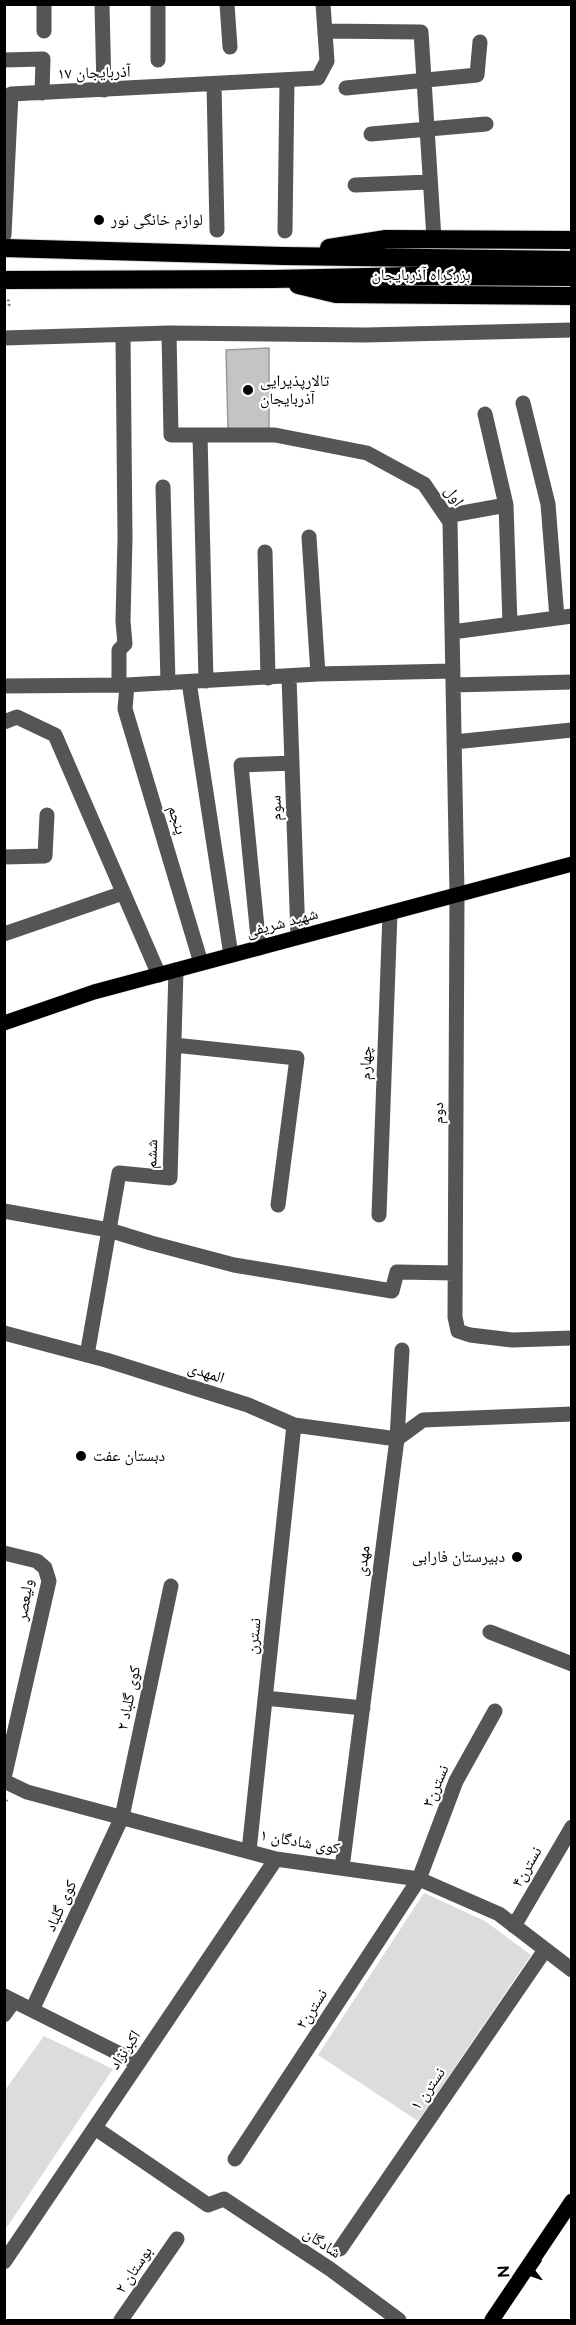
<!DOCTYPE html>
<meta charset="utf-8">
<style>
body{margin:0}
#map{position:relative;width:576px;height:2325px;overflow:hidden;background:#fff;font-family:Raleway,sans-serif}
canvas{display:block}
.frame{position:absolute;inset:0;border:6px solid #000;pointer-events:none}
.north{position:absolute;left:492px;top:2241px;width:60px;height:60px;-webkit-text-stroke:4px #fff;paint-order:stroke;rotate:268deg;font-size:16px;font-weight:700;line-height:24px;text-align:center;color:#000}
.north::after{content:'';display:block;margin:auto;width:21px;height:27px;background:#000;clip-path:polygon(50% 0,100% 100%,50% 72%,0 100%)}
</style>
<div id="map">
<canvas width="576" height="2325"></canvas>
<div class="frame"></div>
<div class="north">N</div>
</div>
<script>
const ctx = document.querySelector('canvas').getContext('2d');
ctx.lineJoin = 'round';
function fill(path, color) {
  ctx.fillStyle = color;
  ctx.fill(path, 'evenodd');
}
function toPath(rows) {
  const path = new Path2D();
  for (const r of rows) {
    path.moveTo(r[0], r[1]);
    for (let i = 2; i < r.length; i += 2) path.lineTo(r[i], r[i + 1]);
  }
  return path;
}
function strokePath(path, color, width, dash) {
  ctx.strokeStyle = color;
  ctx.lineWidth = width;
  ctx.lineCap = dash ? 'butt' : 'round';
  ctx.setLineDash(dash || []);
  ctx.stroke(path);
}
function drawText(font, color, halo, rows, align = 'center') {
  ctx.font = font + ' Raleway,"Noto Naskh Arabic",sans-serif';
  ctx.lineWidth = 4.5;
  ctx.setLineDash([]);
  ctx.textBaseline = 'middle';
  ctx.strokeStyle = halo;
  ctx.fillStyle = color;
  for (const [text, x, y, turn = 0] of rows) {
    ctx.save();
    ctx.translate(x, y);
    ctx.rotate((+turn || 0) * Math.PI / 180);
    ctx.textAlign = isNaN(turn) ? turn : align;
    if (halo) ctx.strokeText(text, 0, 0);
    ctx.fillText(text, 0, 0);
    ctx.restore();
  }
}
fill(toPath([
 [424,1893,485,1921,531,1955,418,2121,318,2055],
 [44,2036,113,2069,5,2230,5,2090]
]), '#dcdcdc');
const building = toPath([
 [269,348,269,429,228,429,226,350,269,348]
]);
fill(building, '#c4c4c4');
strokePath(building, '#999', 1.5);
const major = toPath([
 [4,1023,94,992,572,864],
 [492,2320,572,2201]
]);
const highway = toPath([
 [4,248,283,256,572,260],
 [329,248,386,239,572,240],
 [4,280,273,279,412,276,572,277],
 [298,285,336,294,572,296]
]);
strokePath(major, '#dbdbdb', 16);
strokePath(highway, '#dbdbdb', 20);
strokePath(toPath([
 [4,306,9,305,8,297],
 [4,1805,8,1798]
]), '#777', 3, [1.5, 3]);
strokePath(toPath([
 [102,4,104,90],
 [158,4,158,60],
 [227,4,230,47],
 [44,31,44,4],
 [325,31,421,32,434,239],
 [4,60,43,59,42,93],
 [214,84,217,230],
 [346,88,477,75,480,42],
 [371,134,486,124],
 [355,185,429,182],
 [285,231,287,80],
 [4,235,11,94,318,78,327,61,323,4],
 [169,333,171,435,275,435,367,453,424,484,450,522,457,894,455,1317,458,1331,470,1335,512,1340,572,1338],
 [4,338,169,333,366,335,572,330],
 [523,403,548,504,557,618],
 [485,414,506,505,510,624],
 [200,435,206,681],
 [163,487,168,683],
 [446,516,506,505],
 [265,552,268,678],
 [452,632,572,616],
 [318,674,453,671],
 [289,677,298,937],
 [189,682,231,955],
 [119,685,119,650,125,644,123,621,125,538,123,336],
 [127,685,125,709,201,963],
 [453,685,572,682],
 [4,686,127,685,318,674,309,537],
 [4,722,17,717,55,735,159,975],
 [454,742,572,730],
 [4,857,45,856,47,815],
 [4,934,123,893],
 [259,948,241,765,292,763],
 [174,1045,297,1058,278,1205],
 [4,1211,109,1230,151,1243,234,1265,392,1291,397,1272,455,1273],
 [379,1215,390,913],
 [4,1333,106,1360,248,1405,294,1425,397,1439],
 [87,1355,119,1173,170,1178,176,970],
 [397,1439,423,1420,572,1414],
 [4,1553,37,1561,45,1568,49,1581,4,1778],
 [490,1632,572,1664],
 [265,1698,363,1708],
 [4,1781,27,1792,276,1859,419,1879,499,1914,572,1970],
 [249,1851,294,1425],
 [342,1868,397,1439,402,1350],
 [514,1926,572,1827],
 [4,1996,138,2063],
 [32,2010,122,1817,171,1586],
 [4,2015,14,2001],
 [95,2128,208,2205,224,2199,330,2269,399,2320],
 [235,2159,419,1879,456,1781,495,1711],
 [340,2249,545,1950],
 [4,2262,276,1859],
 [121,2320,177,2239]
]), '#555', 15);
strokePath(major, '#000', 15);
strokePath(highway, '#000', 18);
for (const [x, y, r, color] of [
 [99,220,6,"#000"],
 [248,390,6,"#000"],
 [81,1456,6,"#000"],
 [517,1557,6,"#000"]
]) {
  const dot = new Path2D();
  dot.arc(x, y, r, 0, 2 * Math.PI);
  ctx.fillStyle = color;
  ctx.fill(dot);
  strokePath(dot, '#fff', 2);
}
drawText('16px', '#000', '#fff', [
 ["آذربایجان ۱۷",94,73,-2],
 ["بزرگراه آذربایجان",421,275],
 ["اول",454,496,55],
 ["سوم",276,808,-92],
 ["پنجم",177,820,73],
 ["شهید شریفی",282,923,-15],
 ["چهارم",366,1063,-88],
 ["دوم",438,1113,-90],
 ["ششم",152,1154,-88],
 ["المهدی",206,1373,18],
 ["مهدی",363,1561,-83],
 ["ولیعصر",25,1600,-81],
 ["نسترن",254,1636,-84],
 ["کوی گلباد ۲",129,1698,-78],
 ["نسترن۳",436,1786,-67],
 ["کوی شادگان ۱",300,1842,10],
 ["نسترن۴",527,1867,-60],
 ["کوی گلباد",61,1906,-65],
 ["نسترن۲",312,2009,-57],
 ["اکبرنژاد",125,2050,-56],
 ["نسترن ۱",428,2089,-55],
 ["شادگان",322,2243,34],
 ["بوستان ۲",134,2270,-56]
]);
drawText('16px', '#000', '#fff', [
 ["لوازم خانگی نور",111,220],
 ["تالارپذیرایی",260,381],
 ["آذربایجان",260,399],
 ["دبستان عفت",93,1456],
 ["دبیرستان فارابی",505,1557,"right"]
], 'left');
</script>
